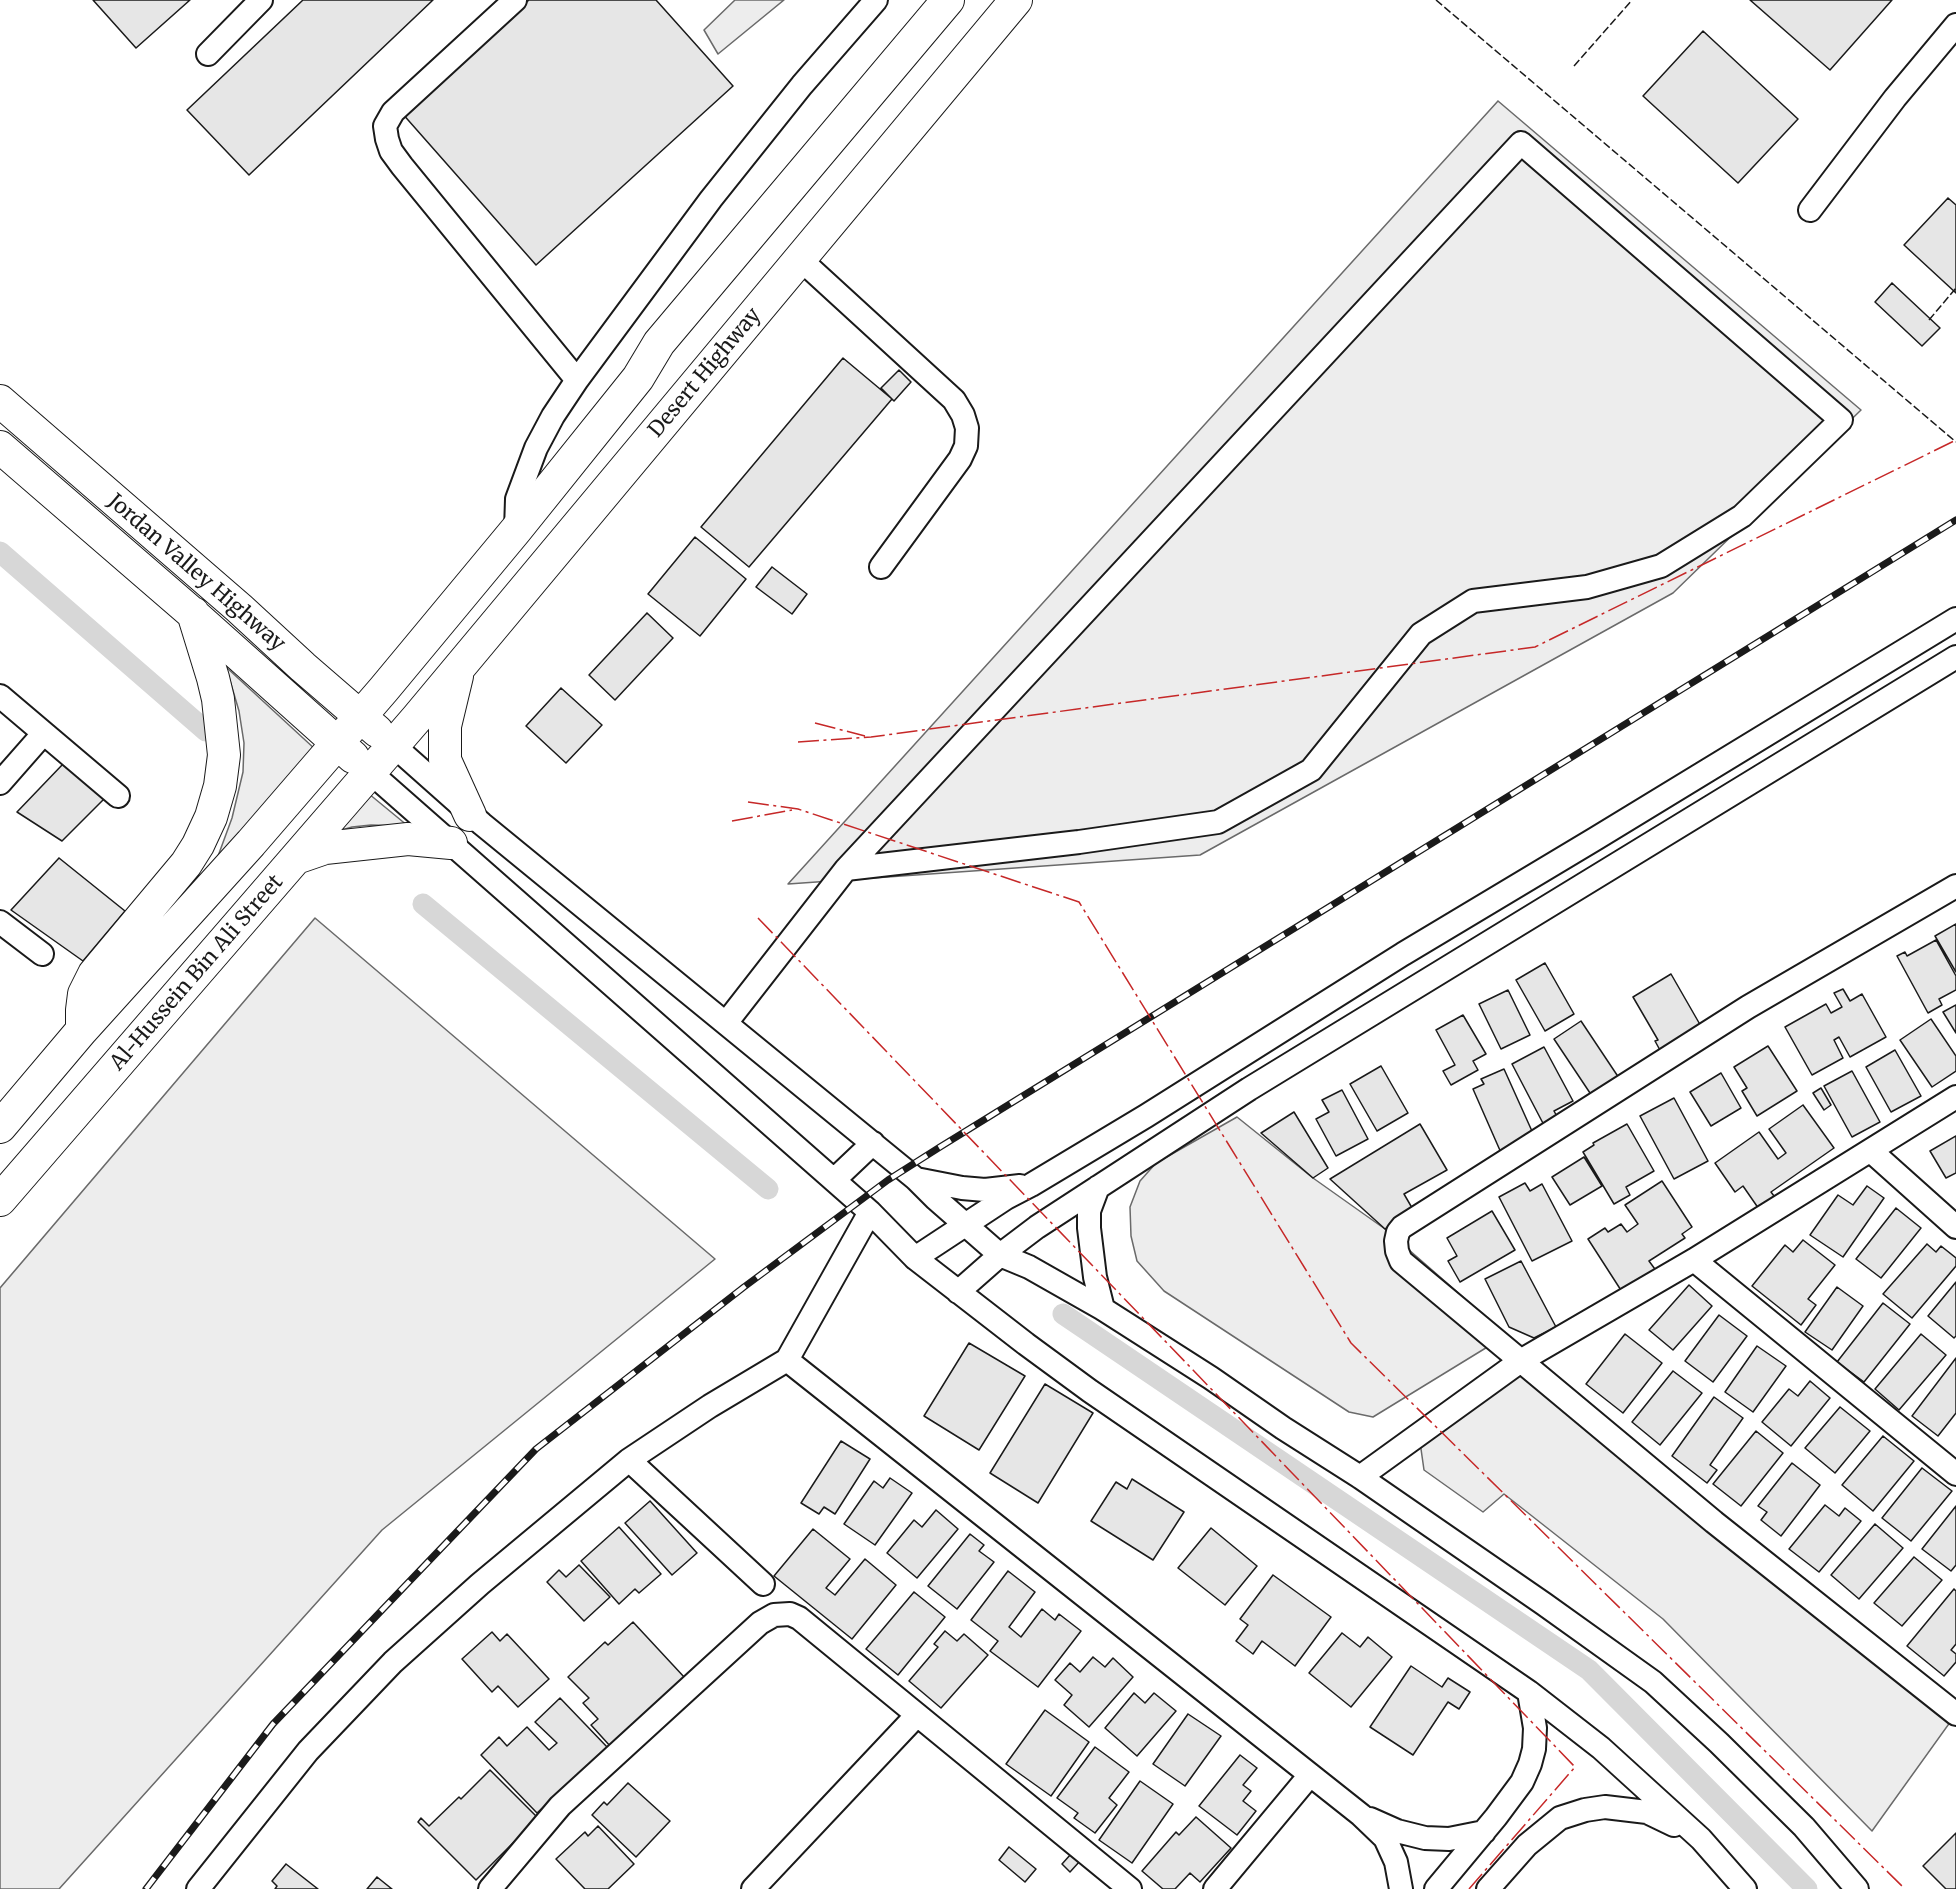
<!DOCTYPE html>
<style>
body{margin:0}
canvas{display:block;background:#fff}
</style>
<canvas width="1956" height="1889"></canvas>
<script>
const ctx = document.querySelector('canvas').getContext('2d');
ctx.lineJoin = 'round';
function fill(path, color) {
  ctx.fillStyle = color;
  ctx.fill(path, 'evenodd');
}
function toPath(rows) {
  const path = new Path2D();
  for (const r of rows) {
    path.moveTo(r[0], r[1]);
    for (let i = 2; i < r.length; i += 2) path.lineTo(r[i], r[i + 1]);
  }
  return path;
}
function strokePath(path, color, width, dash) {
  ctx.strokeStyle = color;
  ctx.lineWidth = width;
  ctx.lineCap = dash ? 'butt' : 'round';
  ctx.setLineDash(dash || []);
  ctx.stroke(path);
}
function drawText(font, color, halo, rows, align = 'center') {
  ctx.font = font + ' Merriweather,serif';
  ctx.lineWidth = 4.5;
  ctx.setLineDash([]);
  ctx.textBaseline = 'middle';
  ctx.strokeStyle = halo;
  ctx.fillStyle = color;
  for (const [text, x, y, turn = 0] of rows) {
    ctx.save();
    ctx.translate(x, y);
    ctx.rotate((+turn || 0) * Math.PI / 180);
    ctx.textAlign = isNaN(turn) ? turn : align;
    if (halo) ctx.strokeText(text, 0, 0);
    ctx.fillText(text, 0, 0);
    ctx.restore();
  }
}
const built = toPath([
 [735,0,784,0,718,54,704,30,735,0],
 [1498,101,1861,410,1673,593,1200,855,788,884,1498,101],
 [226,667,316,750,214,867,232,818,243,772,244,743,239,711,226,667],
 [363,789,408,826,371,825,352,827,325,835,363,789],
 [315,918,715,1259,382,1530,59,1889,0,1889,0,1288,315,918],
 [1237,1117,1313,1178,1385,1229,1494,1324,1489,1346,1373,1417,1349,1412,1164,1291,1137,1261,1131,1236,1130,1207,1140,1181,1156,1163,1237,1117],
 [1522,1373,1956,1714,1872,1831,1663,1619,1504,1494,1483,1512,1424,1470,1420,1442,1522,1373]
]);
fill(built, '#ededed');
strokePath(built, '#6a6a6a', 1.5);
strokePath(toPath([
 [0,552,206,731],
 [423,904,768,1189],
 [1063,1314,1589,1670,1807,1889]
]), '#d7d7d7', 21);
const building = toPath([
 [93,0,190,0,136,48,93,0],
 [303,0,433,0,249,175,187,110,303,0],
 [529,0,656,0,733,86,536,265,401,112,529,0],
 [1750,0,1892,0,1830,70,1750,0],
 [1703,31,1798,119,1738,183,1643,96,1703,31],
 [1948,198,1956,205,1956,293,1904,245,1948,198],
 [1892,283,1940,328,1922,346,1875,302,1892,283],
 [843,358,892,399,749,567,701,527,843,358],
 [899,370,911,382,894,401,881,388,899,370],
 [695,537,746,579,700,636,648,594,695,537],
 [772,567,807,594,792,614,756,587,772,567],
 [647,613,673,638,615,700,589,675,647,613],
 [561,688,602,725,566,763,526,726,561,688],
 [63,764,104,799,62,841,17,812,63,764],
 [59,858,125,911,83,961,11,910,59,858],
 [1956,924,1956,972,1935,936,1956,924],
 [1936,940,1956,976,1956,990,1939,999,1942,1005,1928,1013,1897,956,1905,952,1907,956,1936,940],
 [1545,963,1574,1014,1545,1031,1516,980,1545,963],
 [1671,974,1702,1028,1661,1052,1655,1041,1658,1040,1633,997,1671,974],
 [1843,989,1850,1001,1862,994,1886,1037,1850,1057,1839,1037,1834,1040,1843,1058,1812,1075,1785,1027,1826,1004,1831,1013,1842,1007,1834,993,1843,989],
 [1508,990,1530,1035,1501,1049,1479,1004,1508,990],
 [1956,1005,1956,1033,1943,1012,1956,1005],
 [1463,1015,1486,1054,1473,1061,1478,1070,1451,1085,1443,1071,1455,1065,1436,1030,1463,1015],
 [1931,1019,1956,1056,1956,1071,1932,1087,1900,1040,1931,1019],
 [1581,1021,1619,1078,1592,1096,1554,1039,1581,1021],
 [1768,1046,1797,1091,1757,1116,1742,1091,1747,1088,1734,1067,1768,1046],
 [1544,1047,1573,1101,1554,1111,1560,1122,1546,1129,1512,1064,1544,1047],
 [1895,1050,1921,1096,1891,1112,1866,1067,1895,1050],
 [1381,1066,1408,1113,1377,1131,1350,1084,1381,1066],
 [1504,1069,1536,1140,1502,1155,1473,1089,1484,1084,1481,1079,1504,1069],
 [1852,1071,1880,1122,1852,1137,1824,1086,1852,1071],
 [1721,1073,1741,1108,1711,1126,1690,1092,1721,1073],
 [1821,1088,1831,1105,1824,1110,1813,1093,1821,1088],
 [1342,1090,1368,1139,1336,1156,1316,1119,1329,1112,1322,1100,1342,1090],
 [1674,1098,1708,1161,1674,1179,1640,1116,1674,1098],
 [1803,1105,1834,1148,1771,1192,1777,1200,1761,1212,1743,1186,1735,1192,1715,1163,1759,1132,1778,1159,1786,1153,1769,1129,1803,1105],
 [1294,1112,1328,1168,1313,1178,1261,1133,1294,1112],
 [1420,1124,1447,1170,1404,1194,1415,1213,1385,1229,1330,1179,1420,1124],
 [1627,1124,1654,1171,1626,1187,1630,1195,1614,1204,1583,1152,1594,1145,1593,1143,1627,1124],
 [1956,1136,1956,1173,1946,1178,1930,1151,1956,1136],
 [1584,1157,1602,1186,1570,1205,1552,1177,1584,1157],
 [1662,1181,1692,1227,1682,1234,1685,1238,1649,1261,1660,1276,1626,1298,1588,1239,1605,1228,1608,1232,1621,1224,1627,1232,1638,1224,1625,1205,1662,1181],
 [1525,1183,1530,1191,1542,1184,1572,1241,1532,1261,1499,1197,1525,1183],
 [1867,1186,1884,1198,1843,1257,1810,1235,1838,1195,1853,1205,1867,1186],
 [1896,1208,1921,1228,1881,1278,1856,1259,1896,1208],
 [1492,1211,1515,1250,1460,1282,1448,1261,1457,1256,1447,1238,1492,1211],
 [1803,1240,1835,1265,1808,1299,1816,1305,1801,1325,1752,1286,1785,1245,1793,1252,1803,1240],
 [1927,1244,1936,1252,1941,1246,1956,1258,1956,1266,1912,1318,1883,1294,1927,1244],
 [1521,1261,1556,1327,1534,1338,1509,1327,1485,1279,1521,1261],
 [1956,1282,1956,1336,1954,1338,1928,1316,1956,1282],
 [1689,1285,1712,1306,1673,1350,1649,1330,1689,1285],
 [1837,1287,1863,1306,1832,1350,1805,1332,1837,1287],
 [1883,1303,1910,1324,1864,1382,1837,1362,1883,1303],
 [1719,1315,1747,1336,1713,1382,1685,1361,1719,1315],
 [1625,1334,1662,1363,1623,1413,1586,1384,1625,1334],
 [1921,1334,1946,1355,1899,1410,1875,1389,1921,1334],
 [969,1343,1025,1376,979,1450,924,1416,969,1343],
 [1757,1346,1786,1366,1753,1412,1725,1392,1757,1346],
 [1956,1358,1956,1413,1938,1436,1912,1416,1956,1358],
 [1673,1371,1702,1393,1660,1445,1632,1422,1673,1371],
 [1810,1381,1830,1398,1791,1446,1762,1422,1789,1389,1798,1396,1810,1381],
 [1045,1384,1093,1413,1038,1503,990,1473,1045,1384],
 [1714,1397,1743,1418,1710,1465,1717,1470,1707,1483,1672,1456,1714,1397],
 [1840,1407,1870,1431,1835,1473,1805,1448,1840,1407],
 [1756,1431,1783,1453,1741,1506,1713,1484,1756,1431],
 [1883,1436,1914,1461,1873,1511,1842,1485,1883,1436],
 [841,1441,870,1459,835,1514,824,1507,819,1514,801,1503,841,1441],
 [1792,1463,1820,1485,1781,1536,1761,1520,1767,1512,1758,1506,1792,1463],
 [1922,1468,1952,1491,1911,1541,1882,1518,1922,1468],
 [890,1478,912,1493,875,1545,844,1524,874,1481,883,1488,890,1478],
 [1132,1479,1184,1512,1153,1560,1091,1521,1116,1482,1127,1489,1132,1479],
 [650,1501,697,1553,672,1575,625,1523,650,1501],
 [1825,1505,1839,1516,1845,1508,1861,1521,1819,1572,1789,1549,1825,1505],
 [1956,1506,1956,1565,1951,1571,1922,1549,1956,1506],
 [936,1510,958,1529,917,1578,887,1553,914,1520,922,1527,936,1510],
 [1875,1524,1903,1548,1859,1599,1831,1575,1875,1524],
 [619,1527,661,1574,639,1593,635,1589,619,1604,581,1561,619,1527],
 [1211,1528,1257,1566,1225,1605,1178,1568,1211,1528],
 [813,1529,850,1559,826,1588,835,1595,865,1559,896,1585,852,1639,774,1576,813,1529],
 [970,1534,984,1545,979,1551,994,1562,957,1609,928,1586,970,1534],
 [1914,1557,1942,1580,1902,1626,1874,1603,1914,1557],
 [579,1565,610,1597,584,1621,547,1582,559,1570,566,1577,579,1565],
 [1008,1571,1035,1592,1009,1627,1021,1637,1042,1609,1055,1620,1059,1614,1081,1631,1038,1687,990,1651,998,1641,971,1620,1008,1571],
 [1273,1575,1331,1617,1295,1666,1262,1641,1253,1654,1236,1641,1248,1625,1240,1619,1273,1575],
 [1954,1589,1956,1591,1956,1644,1951,1650,1956,1654,1956,1662,1944,1676,1907,1646,1954,1589],
 [914,1592,945,1617,898,1675,866,1649,914,1592],
 [633,1622,685,1678,611,1747,591,1725,598,1719,583,1703,589,1698,568,1677,605,1642,608,1645,633,1622],
 [945,1631,957,1641,964,1634,988,1655,941,1708,909,1681,938,1647,934,1644,945,1631],
 [492,1632,500,1641,507,1634,549,1679,518,1707,498,1686,492,1692,462,1659,492,1632],
 [1342,1633,1360,1647,1368,1637,1392,1657,1351,1707,1309,1673,1342,1633],
 [1093,1657,1105,1667,1113,1658,1133,1677,1089,1727,1064,1705,1072,1695,1055,1680,1070,1663,1080,1672,1093,1657],
 [1411,1666,1442,1687,1448,1678,1470,1692,1459,1709,1448,1702,1413,1755,1370,1727,1411,1666],
 [1134,1693,1145,1703,1154,1693,1176,1711,1137,1756,1105,1728,1134,1693],
 [560,1698,608,1748,537,1813,481,1755,499,1737,507,1746,527,1727,549,1750,557,1743,535,1722,560,1698],
 [1045,1710,1089,1742,1051,1796,1006,1764,1045,1710],
 [1188,1714,1221,1736,1185,1786,1153,1764,1188,1714],
 [1095,1747,1129,1772,1109,1798,1117,1805,1095,1833,1074,1818,1078,1813,1057,1798,1095,1747],
 [1240,1755,1257,1768,1243,1785,1251,1791,1243,1801,1256,1811,1237,1835,1199,1806,1240,1755],
 [490,1770,538,1818,476,1880,418,1822,421,1818,429,1826,459,1797,461,1799,490,1770],
 [1140,1781,1173,1804,1132,1863,1099,1840,1140,1781],
 [628,1783,670,1821,636,1857,592,1815,604,1802,607,1805,628,1783],
 [1196,1817,1231,1848,1200,1882,1190,1873,1175,1889,1163,1889,1142,1871,1176,1832,1179,1835,1196,1817],
 [598,1826,634,1864,608,1889,585,1889,556,1859,585,1832,588,1836,598,1826],
 [1956,1833,1956,1889,1946,1889,1923,1866,1956,1833],
 [1009,1847,1036,1869,1025,1882,999,1860,1009,1847],
 [1071,1854,1080,1861,1070,1872,1062,1864,1071,1854],
 [286,1864,318,1889,275,1889,277,1886,272,1881,286,1864],
 [377,1877,392,1889,367,1889,377,1877]
]);
fill(building, '#e6e6e6');
strokePath(building, '#1a1a1a', 1.5);
const minor = toPath([
 [515,0,393,112,385,126,387,139,391,151,402,166,577,380],
 [208,54,261,0],
 [1810,210,1895,98,1956,25],
 [800,259,954,400,963,415,967,428,966,446,960,459,881,567],
 [516,530,517,499,536,448,553,416,577,380,711,199,802,85,876,0],
 [0,696,118,796],
 [393,745,482,824,916,1179,936,1199,1000,1255,1029,1267,1103,1309,1211,1378,1283,1428,1360,1477,1544,1604,1653,1682,1719,1743,1804,1827,1857,1889],
 [370,772,870,1212,915,1258,1026,1344,1090,1391,1529,1692,1601,1748,1701,1839,1745,1889],
 [0,783,43,734],
 [1956,886,1748,1007,1402,1227,1398,1232,1396,1241,1397,1251,1401,1261,1714,1522,1956,1714],
 [0,922,42,954],
 [726,1023,846,869,1521,143,1841,420,1742,516,1661,566,1587,587,1473,601,1421,634,1311,770,1218,822,1079,842,846,869],
 [1871,1151,1956,1227],
 [916,1179,962,1188,985,1190,1020,1186],
 [834,1180,873,1143],
 [1098,1187,1089,1211,1089,1228,1095,1277,1103,1309],
 [915,1258,1006,1198,1031,1185,1146,1116,1403,954,1595,839,1956,619],
 [1694,1260,1956,1474],
 [958,1292,1000,1255,1037,1227,1249,1089,1956,657],
 [787,1360,1361,1815,1385,1838,1396,1862,1401,1889],
 [629,1460,763,1584],
 [1360,1477,1522,1360,1694,1260,1956,1097],
 [1370,1819,1397,1831,1425,1838,1449,1839,1484,1832],
 [198,1889,308,1751,393,1662,480,1584,629,1460,710,1406,787,1360,870,1212],
 [490,1889,560,1806,760,1623,774,1615,790,1614,799,1618,1130,1889],
 [753,1889,917,1715],
 [1215,1889,1310,1775],
 [1436,1889,1496,1817,1522,1782,1530,1764,1534,1749,1535,1728,1529,1692],
 [1488,1889,1527,1845,1560,1818,1585,1810,1605,1807,1647,1812,1674,1825]
]);
const highway = toPath([
 [0,401,239,608,303,667,377,731],
 [0,447,192,613,353,757],
 [457,676,445,726,445,760,470,815],
 [296,858,325,848,408,839,451,843],
 [82,1030,82,1010,84,994,94,974,186,864,198,845,211,817,220,786,224,755,218,699,213,678,193,613],
 [0,1127,82,1030,251,843,384,689,516,530,638,378,659,343,948,0],
 [0,1200,417,718,1016,0]
]);
strokePath(minor, '#1a1a1a', 26);
strokePath(highway, '#1a1a1a', 34);
strokePath(minor, '#fff', 22);
strokePath(highway, '#fff', 32);
const rail = toPath([
 [146,1889,273,1724,536,1449,744,1287,888,1180,940,1147,1956,520]
]);
strokePath(rail, '#1a1a1a', 7);
strokePath(rail, '#fff', 4.5, [14]);
strokePath(toPath([
 [1436,0,1956,442],
 [1574,66,1632,0],
 [1929,320,1956,288]
]), '#1a1a1a', 1.5, [8, 3]);
strokePath(toPath([
 [815,723,865,736],
 [798,742,871,737,1535,647,1956,440],
 [748,802,798,809,1079,902,1351,1343,1905,1889],
 [732,821,792,810],
 [758,918,1575,1767,1469,1889]
]), '#c62828', 1.5, [21, 4.5, 3, 4.5]);
drawText('21px', '#1a1a1a', '#fff', [
 ["Desert Highway",705,373,-50],
 ["Jordan Valley Highway",196,573,41],
 ["Al-Hussein Bin Ali Street",197,973,-49]
]);
</script>
